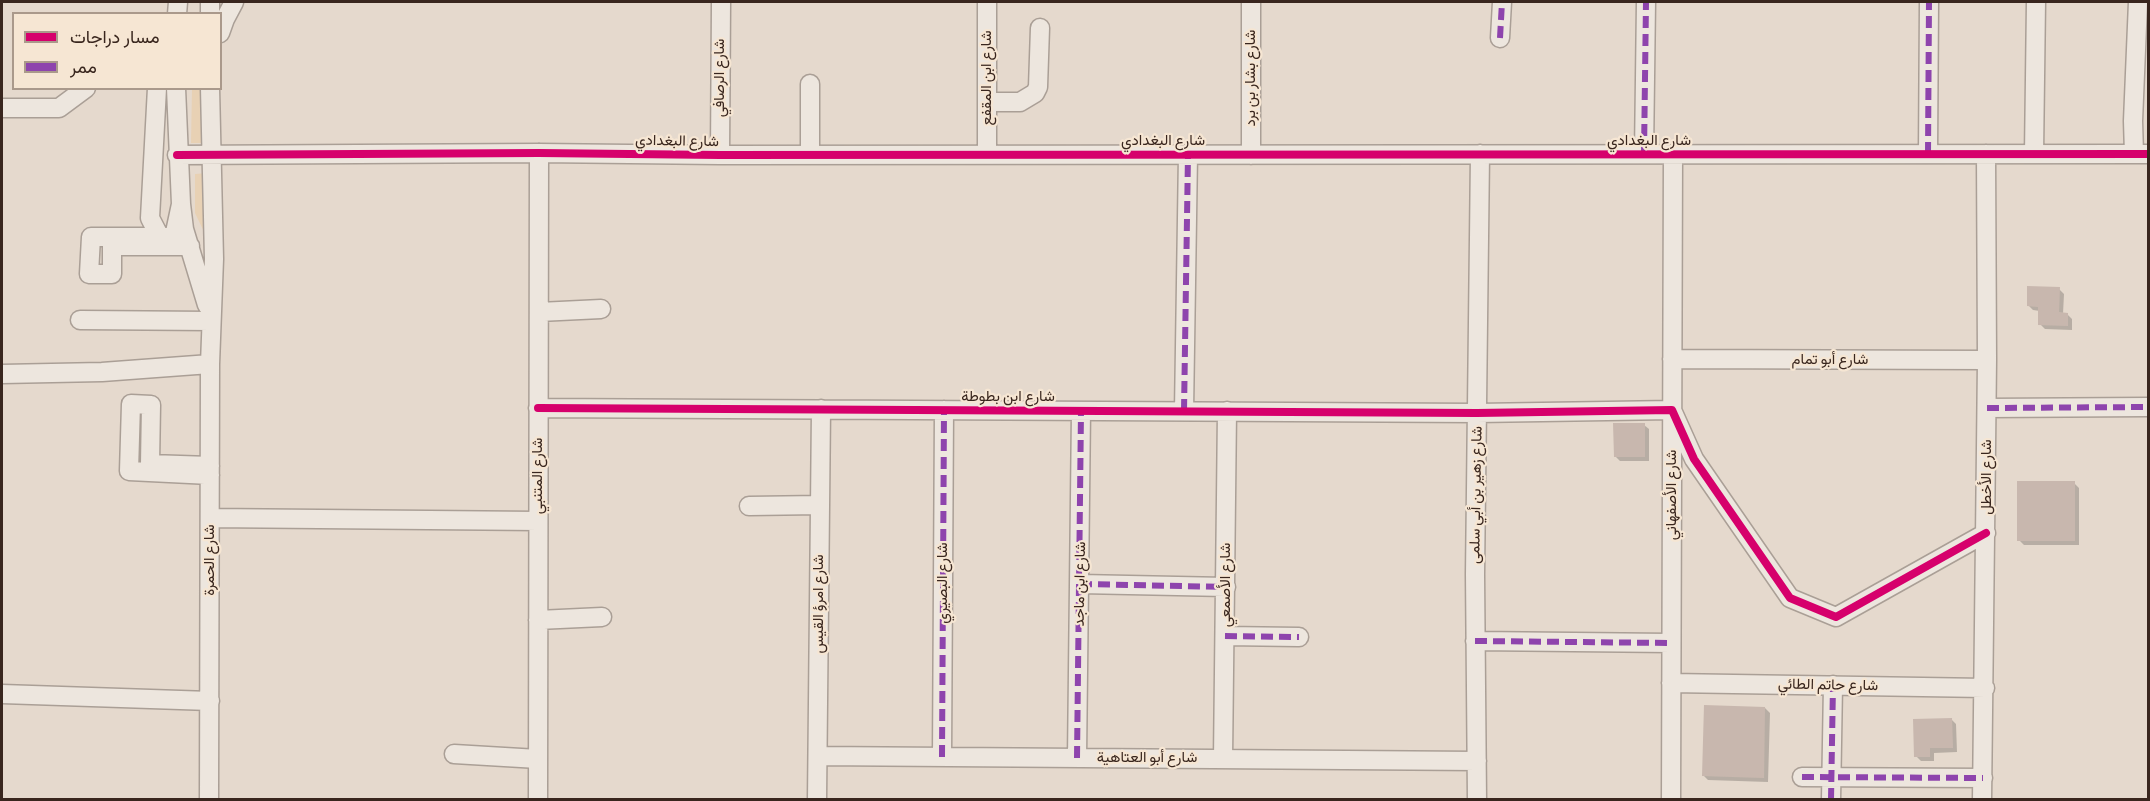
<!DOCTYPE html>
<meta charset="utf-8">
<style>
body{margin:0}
#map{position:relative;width:2150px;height:801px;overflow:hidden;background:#e5d9cd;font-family:Literata,Vazirmatn,serif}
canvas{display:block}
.frame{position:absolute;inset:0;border:3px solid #39261e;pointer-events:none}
.legend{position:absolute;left:12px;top:12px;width:210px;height:78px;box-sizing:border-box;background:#f6e6d3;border:2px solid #aa998b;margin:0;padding:8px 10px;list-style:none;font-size:18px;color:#39261e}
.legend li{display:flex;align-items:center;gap:12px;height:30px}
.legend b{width:30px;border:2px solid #aa998b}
</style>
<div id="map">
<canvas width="2150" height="801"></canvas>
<div class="frame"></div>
<ul class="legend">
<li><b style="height:8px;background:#d6006c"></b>مسار دراجات</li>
<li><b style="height:8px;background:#8e44ad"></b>ممر</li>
</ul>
</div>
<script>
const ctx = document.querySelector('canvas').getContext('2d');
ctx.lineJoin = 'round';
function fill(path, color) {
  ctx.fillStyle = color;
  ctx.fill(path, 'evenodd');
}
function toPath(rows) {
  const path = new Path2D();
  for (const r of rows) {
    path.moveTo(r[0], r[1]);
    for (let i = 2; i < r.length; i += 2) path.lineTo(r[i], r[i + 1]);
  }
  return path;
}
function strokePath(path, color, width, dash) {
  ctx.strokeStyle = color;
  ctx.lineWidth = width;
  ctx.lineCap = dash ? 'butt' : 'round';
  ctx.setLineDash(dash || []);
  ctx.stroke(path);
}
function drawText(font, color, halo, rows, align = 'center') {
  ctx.font = font + ' Literata,Vazirmatn,serif';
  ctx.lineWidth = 4.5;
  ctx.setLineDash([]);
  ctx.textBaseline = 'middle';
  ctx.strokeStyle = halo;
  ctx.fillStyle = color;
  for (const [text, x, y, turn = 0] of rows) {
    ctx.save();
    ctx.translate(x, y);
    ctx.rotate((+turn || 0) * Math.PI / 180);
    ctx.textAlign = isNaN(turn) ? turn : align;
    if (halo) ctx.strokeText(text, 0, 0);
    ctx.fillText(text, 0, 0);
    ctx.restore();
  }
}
fill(toPath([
 [192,89,204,89,203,143,191,143],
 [208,173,208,240,195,213,195,174]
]), '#e8d1b4');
fill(toPath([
 [2059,289,2064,294,2063,314,2067,314,2072,319,2072,330,2045,329,2040,324,2040,311,2033,310,2028,305],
 [1644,425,1649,429,1649,461,1620,461,1615,456],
 [2074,483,2079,488,2079,545,2024,545,2019,540],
 [1765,708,1770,713,1768,782,1708,780,1703,775],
 [1951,719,1956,724,1957,752,1934,753,1934,761,1921,761,1916,756]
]), '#0003');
fill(toPath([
 [2027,286,2060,287,2059,312,2068,313,2068,326,2038,325,2038,307,2027,306],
 [1613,423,1645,423,1645,457,1614,457],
 [2017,481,2075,481,2075,541,2017,541],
 [1704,705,1765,707,1764,778,1702,776],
 [1952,718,1953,748,1930,748,1930,757,1914,757,1913,719]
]), '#c8b7ae');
const minor = toPath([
 [177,14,178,2],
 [210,14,210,2],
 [220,33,225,19,234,2],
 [1500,38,1502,2],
 [810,84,810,155],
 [157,88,150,218,164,245],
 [176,88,181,204,184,229,207,305],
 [987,102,1020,102,1035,93,1038,87,1040,28],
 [2,108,59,108,86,88],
 [1644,154,1646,2],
 [1928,154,1929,2],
 [2034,154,2036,2],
 [2134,154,2133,121,2138,2],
 [177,155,539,153,720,155,2148,154],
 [720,155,721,2],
 [987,155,987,2],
 [1251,155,1251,2],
 [181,204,174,237,91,237,89,274,112,274,112,246,190,246],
 [539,312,601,309],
 [80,320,211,321],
 [1672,359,1987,360],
 [2,374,102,372,210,364],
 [538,408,1477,413,1672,410,1694,459,1790,598,1836,617,1986,533],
 [1987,408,2148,407],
 [1184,411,1188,154],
 [210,475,129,471,131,404,151,405,150,464,210,466],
 [749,506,820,505],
 [210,518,538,521],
 [1080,584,1226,587],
 [538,620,602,617],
 [1225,636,1299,637],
 [1475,641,1671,643],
 [1671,683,1985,688],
 [2,694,210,701],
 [454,754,538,759],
 [818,756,1477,761],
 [942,757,944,410],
 [1077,758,1081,411],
 [1223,759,1227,411],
 [1802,777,1983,778],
 [209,800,210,364,214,259,210,88],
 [538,800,539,153],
 [817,800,821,409],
 [1477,800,1475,574,1480,154],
 [1671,800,1673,154],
 [1831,800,1833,685],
 [1982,800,1987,360,1986,154]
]);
strokePath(minor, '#aa9f96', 21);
strokePath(minor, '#ede6de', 18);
strokePath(toPath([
 [1500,38,1502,2],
 [1644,154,1646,2],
 [1928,154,1929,2],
 [1987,408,2148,407],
 [1184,411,1188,154],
 [1080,584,1226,587],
 [1225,636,1299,637],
 [1475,641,1671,643],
 [942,757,944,410],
 [1077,758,1081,411],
 [1802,777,1983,778],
 [1831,800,1833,685]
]), '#8e44ad', 6, [12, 6]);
strokePath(toPath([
 [177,155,539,153,720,155,2148,154],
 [538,408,1477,413,1672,410,1694,459,1790,598,1836,617,1986,533]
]), '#d6006c', 8);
drawText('15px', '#39261e', '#f6e6d3', [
 ["شارع الرصافي",720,78,-90],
 ["شارع ابن المقفع",987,78,-90],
 ["شارع بشار بن برد",1251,78,-90],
 ["شارع البغدادي",677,141,1],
 ["شارع البغدادي",1163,141],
 ["شارع البغدادي",1649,141],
 ["شارع أبو تمام",1830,360],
 ["شارع ابن بطوطة",1008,397],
 ["شارع المتنبي",538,476,-90],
 ["شارع الأخطل",1987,477,-90],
 ["شارع زهير بن أبي سلمى",1476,495,-89],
 ["شارع الأصفهاني",1672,495,-90],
 ["شارع الحمرة",210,560,-90],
 ["شارع البصيري",943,583,-90],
 ["شارع ابن ماجد",1080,584,-89],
 ["شارع الأصمعي",1226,585,-90],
 ["شارع امرؤ القيس",819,604,-90],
 ["شارع حاتم الطائي",1828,685,1],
 ["شارع أبو العتاهية",1147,758]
]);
</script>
